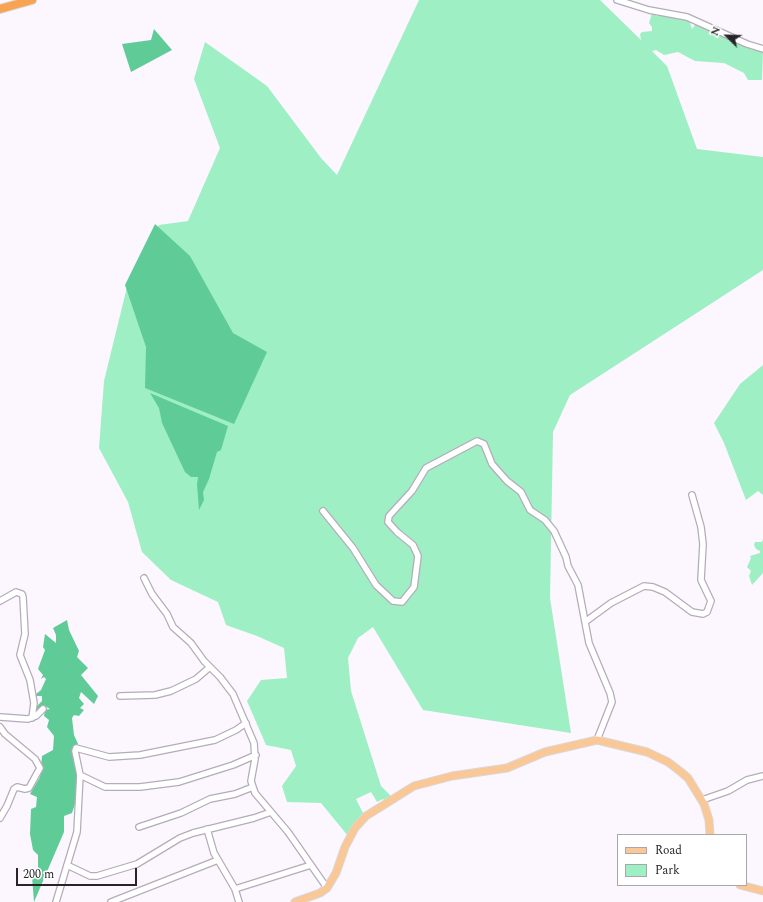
<!DOCTYPE html>
<style>
body{margin:0}
#map{position:relative;width:763px;height:902px;overflow:hidden;background:#fcf6fe;font-family:Spectral,serif}
canvas{display:block}
.legend{position:absolute;left:617px;top:834px;width:130px;height:52px;box-sizing:border-box;background:#fff;border:1px solid #a9a7a9;margin:0;padding:5px 7px;list-style:none;font-size:12px;color:#282429}
.legend li{display:flex;align-items:center;gap:8px;height:20px}
.legend b{width:20px;border:1px solid #a9a7a9}
.north{position:absolute;left:707px;top:16px;width:40px;height:40px;-webkit-text-stroke:3px #fff;paint-order:stroke;rotate:293deg;font-size:11px;font-weight:700;line-height:16px;text-align:center;color:#282429}
.north::after{content:'';display:block;margin:auto;width:14px;height:18px;background:#282429;clip-path:polygon(50% 0,100% 100%,50% 72%,0 100%)}
.scale{position:absolute;left:16px;top:868px;width:121px;height:18px;box-sizing:border-box;border:2px solid #282429;border-top:0;padding-left:5px;font-size:12px;line-height:14px;white-space:nowrap;color:#282429;-webkit-text-stroke:3px #fff;paint-order:stroke}
</style>
<div id="map">
<canvas width="763" height="902"></canvas>
<ul class="legend">
<li><b style="height:5px;background:#fac897"></b>Road</li>
<li><b style="height:11px;background:#9eefc3"></b>Park</li>
</ul>
<div class="north">N</div>
<div class="scale">200 m</div>
</div>
<script>
const ctx = document.querySelector('canvas').getContext('2d');
ctx.lineJoin = 'round';
function fill(path, color) {
  ctx.fillStyle = color;
  ctx.fill(path, 'evenodd');
}
function toPath(rows) {
  const path = new Path2D();
  for (const r of rows) {
    path.moveTo(r[0], r[1]);
    for (let i = 2; i < r.length; i += 2) path.lineTo(r[i], r[i + 1]);
  }
  return path;
}
function strokePath(path, color, width, dash) {
  ctx.strokeStyle = color;
  ctx.lineWidth = width;
  ctx.lineCap = dash ? 'butt' : 'round';
  ctx.setLineDash(dash || []);
  ctx.stroke(path);
}
fill(toPath([
 [419,0,600,0,641,40,640,34,642,32,652,31,652,27,649,23,652,13,657,16,661,14,689,20,692,29,696,24,748,46,752,50,763,50,762,80,748,80,744,73,724,63,695,61,678,52,664,55,656,50,652,51,667,66,697,149,763,157,763,270,570,395,553,432,550,598,571,733,423,710,373,627,358,638,348,658,351,691,381,786,396,801,388,805,383,799,377,802,371,792,356,799,366,819,348,836,321,803,287,802,282,786,296,766,291,750,266,745,247,701,261,680,287,678,284,648,257,636,226,625,218,602,171,580,142,552,128,502,99,448,104,381,128,283,159,225,188,221,220,148,194,79,205,42,267,86,321,158,337,175],
 [763,365,763,495,758,491,746,500,724,443,714,423,740,384],
 [763,539,763,573,752,585,749,576,751,571,747,567,751,558,750,556,760,553,760,551,756,549,754,545,755,542,762,542]
]), '#9eefc3');
fill(toPath([
 [154,29,172,50,131,72,122,44,151,40],
 [155,224,190,256,233,333,267,352,234,424,145,388,146,347,125,285],
 [150,393,228,426,221,450,217,452,209,479,203,492,204,500,199,510,197,484,198,477,191,477,185,472,162,423,159,408],
 [67,620,69,630,79,651,77,657,88,668,81,675,98,696,94,704,81,692,79,698,84,704,80,708,84,710,79,716,74,715,72,718,74,735,78,744,73,748,77,769,76,801,72,813,64,816,64,832,34,902,32,876,38,870,38,855,33,850,30,834,31,809,36,807,37,797,30,794,40,777,42,756,53,750,54,736,47,727,49,720,44,716,45,710,50,709,45,706,38,712,36,707,42,701,42,696,36,696,36,694,41,690,46,679,44,677,41,679,43,675,38,669,45,650,43,647,45,634,56,643,56,635,53,628]
]), '#5fcc97');
const minor = toPath([
 [617,0,649,10,687,17,747,44,763,49],
 [323,511,353,548,376,585,393,601,402,602,414,587,418,556,413,545,397,532,388,522,389,516,412,491,426,468,477,441,484,444,492,464,507,481,521,492,530,510,545,520,554,531,566,557,568,566,578,585,589,643,610,693,612,702,597,740],
 [144,578,152,594,167,614,173,627,191,643,204,661,220,677,233,694,254,743,255,759,251,781,255,793,288,832,327,888],
 [0,601,16,592,22,594,23,597,25,634,20,655,30,680,34,703,32,718],
 [585,622,611,603,644,586,653,587,665,592,692,612,703,614,707,612,711,601,701,580,703,544,701,527,692,495],
 [120,696,155,695,171,691,196,679,210,667],
 [0,717,28,719,36,716,43,709],
 [0,727,5,734,35,759,40,768,29,788,25,789,17,787,14,789,7,806,0,818],
 [80,775,105,787,140,787,179,782,233,765,256,755],
 [702,800,728,791,747,780,763,776],
 [139,827,181,813,210,799,235,794,253,787],
 [207,829,214,853,235,889,239,902],
 [67,865,90,876,97,876,137,864,180,838,193,833,254,818,271,812],
 [235,889,311,865],
 [56,902,77,832,80,775,75,751,76,748,109,757,140,755,215,740,236,730,246,723],
 [111,902,218,860]
]);
const major = toPath([
 [740,885,763,891],
 [295,902,320,893,327,888,336,873,345,847,355,828,366,816,414,786,452,776,507,768,545,752,597,740,647,752,668,762,681,772,688,778,704,804,709,820,710,835]
]);
const highway = toPath([
 [0,9,32,0]
]);
strokePath(minor, '#b5acb9', 8);
strokePath(major, '#d8d8d8', 9);
strokePath(highway, '#d8d8d8', 10);
strokePath(minor, '#fff', 5.5);
strokePath(major, '#fac897', 7);
strokePath(highway, '#f7a351', 8);
</script>
